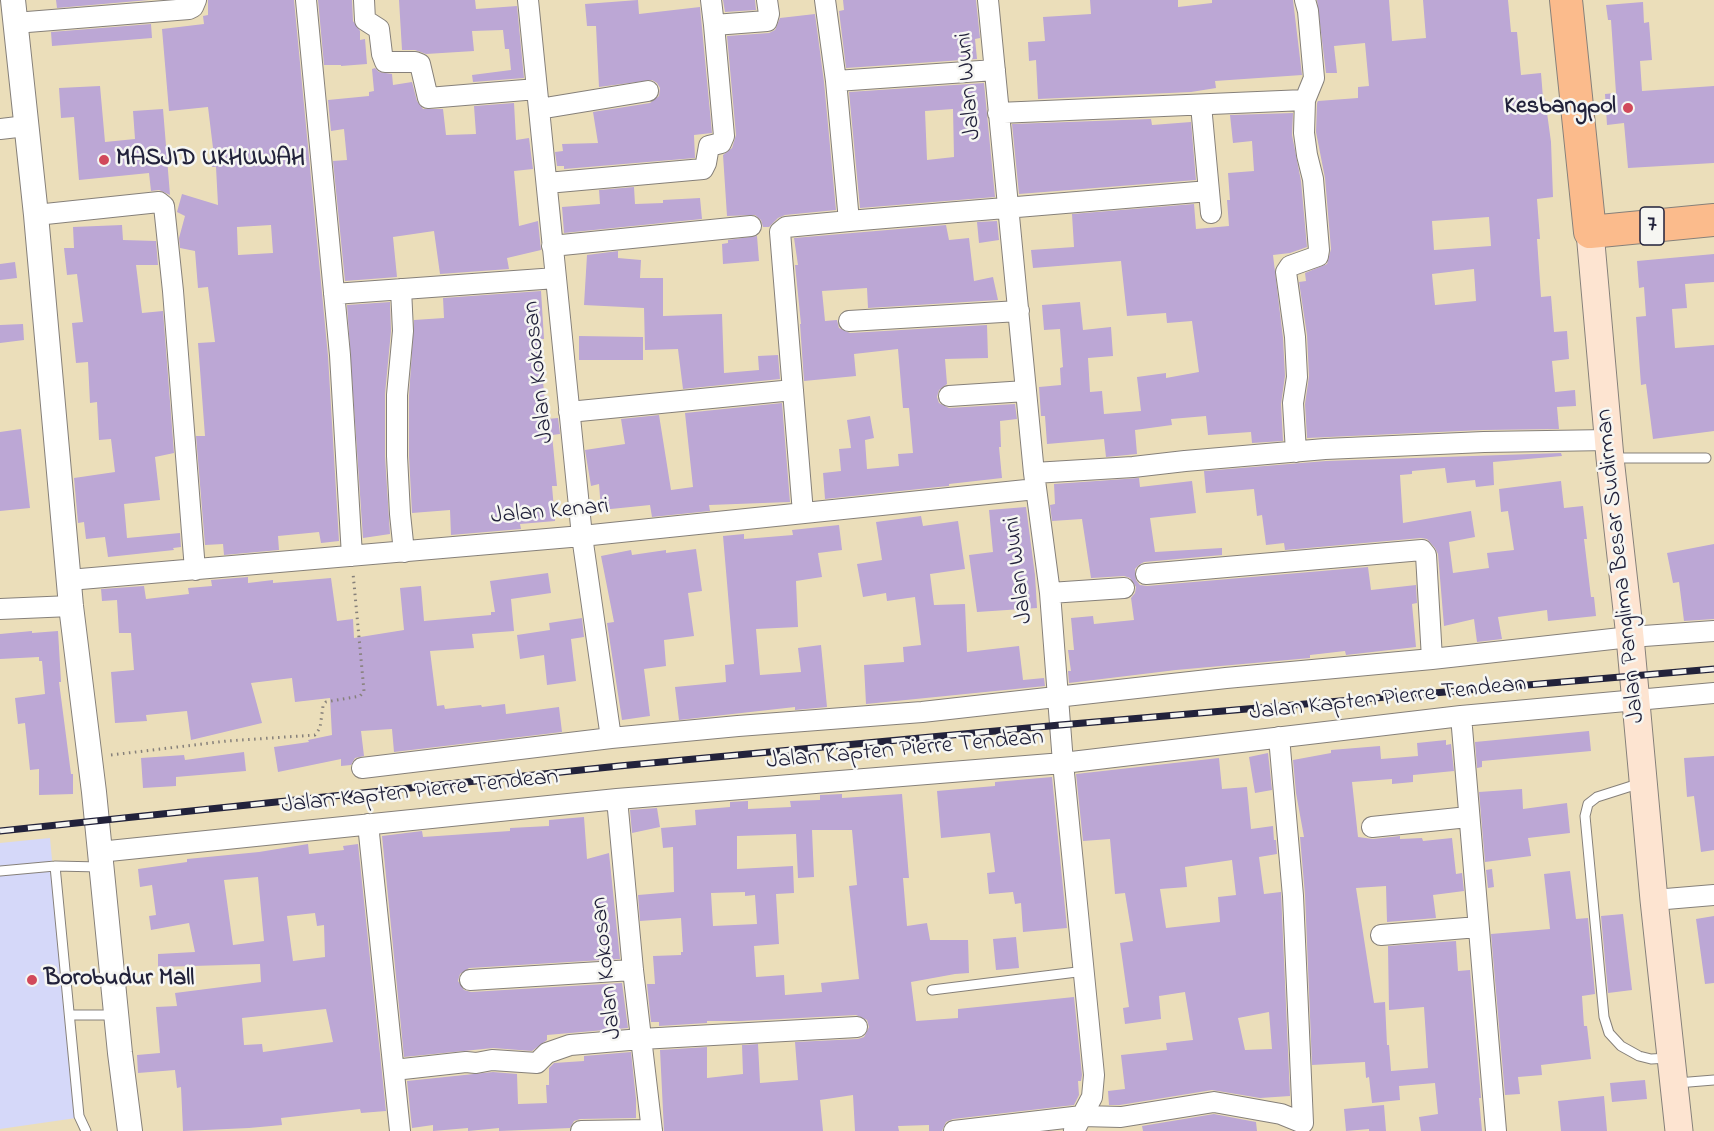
<!DOCTYPE html>
<style>
body{margin:0}
canvas{display:block;background:#ebdeba}
</style>
<canvas width="1714" height="1131"></canvas>
<script>
const ctx = document.querySelector('canvas').getContext('2d');
ctx.lineJoin = 'round';
function fill(path, color) {
  ctx.fillStyle = color;
  ctx.fill(path, 'evenodd');
}
function toPath(rows) {
  const path = new Path2D();
  for (const r of rows) {
    path.moveTo(r[0], r[1]);
    for (let i = 2; i < r.length; i += 2) path.lineTo(r[i], r[i + 1]);
  }
  return path;
}
function strokePath(path, color, width, dash) {
  ctx.strokeStyle = color;
  ctx.lineWidth = width;
  ctx.lineCap = dash ? 'butt' : 'round';
  ctx.setLineDash(dash || []);
  ctx.stroke(path);
}
function drawText(font, color, halo, rows, align = 'center') {
  ctx.font = font + ' "Indie Flower",sans-serif';
  ctx.lineWidth = 5;
  ctx.setLineDash([]);
  ctx.textBaseline = 'middle';
  ctx.strokeStyle = halo;
  ctx.fillStyle = color;
  for (const [text, x, y, turn = 0] of rows) {
    ctx.save();
    ctx.translate(x, y);
    ctx.rotate((+turn || 0) * Math.PI / 180);
    ctx.textAlign = isNaN(turn) ? turn : align;
    if (halo) ctx.strokeText(text, 0, 0);
    ctx.fillText(text, 0, 0);
    ctx.restore();
  }
}
fill(toPath([
 [50,838,76,1118,0,1129,0,843]
]), '#d5d8f9');
fill(toPath([
 [56,0,149,0,57,8],
 [208,0,294,0,328,356,339,541,321,543,319,532,278,536,279,550,224,555,223,544,205,545,196,436,205,436,198,343,215,342,208,287,198,288,195,251,180,248,179,238,185,216,177,212,182,194,218,205,216,167,212,167,211,148,213,148,208,107,169,111,162,29,204,24,203,16,208,15],
 [271,225,273,253,238,255,237,227],
 [318,0,352,0,353,21,360,31,360,40,365,39,367,64,341,66,341,65,324,65],
 [399,0,475,0,476,9,517,6,524,78,473,82,472,75,511,70,509,49,505,49,503,30,472,31,474,51,426,54,415,50,402,50],
 [638,0,639,14,700,7,712,133,694,135,695,158,564,169,564,166,557,166,555,152,563,151,562,144,598,143,593,112,650,103,659,96,660,88,657,83,652,80,599,87,596,26,587,26,585,4],
 [723,0,755,0,756,10,725,12],
 [843,0,976,0,980,38,975,39,977,59,846,68,839,11,844,10],
 [1090,0,1178,0,1178,7,1212,3,1212,0,1293,0,1302,75,1215,81,1216,88,1191,92,1038,99,1036,60,1029,61,1028,42,1045,41,1043,17,1091,14],
 [1317,0,1389,0,1392,41,1426,38,1423,0,1508,0,1511,32,1517,32,1521,75,1541,73,1543,98,1545,98,1551,142,1553,197,1537,199,1540,239,1537,239,1541,297,1551,296,1554,332,1567,331,1569,359,1552,361,1555,392,1575,390,1576,406,1557,407,1559,429,1483,430,1307,438,1305,404,1309,376,1307,335,1299,282,1306,281,1305,273,1327,264,1331,249,1325,178,1316,132,1317,103,1318,101,1358,98,1358,87,1369,86,1365,43,1334,46,1337,73,1326,73],
 [1489,217,1491,246,1434,250,1432,221],
 [1474,269,1476,301,1435,305,1432,274],
 [1643,2,1644,23,1649,22,1652,60,1640,61,1642,91,1714,86,1714,163,1628,168,1624,123,1607,125,1605,94,1616,93,1611,20,1608,20,1606,5],
 [815,14,824,82,836,210,785,215,778,218,769,227,763,227,761,220,755,215,727,216,723,155,732,148,736,135,727,36,769,33,775,30,780,18],
 [151,24,152,38,52,46,51,32],
 [375,68,379,72,392,74,393,85,412,82,417,101,423,109,443,109,446,135,476,134,474,106,514,103,516,140,529,138,533,169,514,171,519,226,538,221,541,250,507,258,509,269,440,274,434,231,393,237,397,277,345,281,333,161,347,160,344,129,331,131,328,100,369,96,369,92,374,91,372,69],
 [984,83,995,197,860,208,849,92],
 [953,109,954,157,927,160,925,111],
 [100,86,105,142,135,139,133,111,163,109,170,195,159,190,151,191,149,173,79,180,74,117,61,118,59,88],
 [1293,113,1292,135,1301,181,1307,247,1290,253,1273,255,1283,338,1285,376,1281,404,1283,441,1252,443,1251,432,1208,435,1206,416,1171,419,1172,425,1135,430,1137,454,1106,457,1104,439,1047,444,1045,416,1041,416,1039,387,1061,385,1060,368,1063,367,1060,329,1044,330,1042,305,1080,302,1083,330,1111,327,1113,356,1088,358,1090,392,1102,391,1104,414,1141,411,1137,377,1166,373,1166,378,1199,372,1192,321,1167,323,1166,313,1127,316,1121,261,1033,268,1031,250,1074,247,1072,214,1194,204,1196,229,1229,226,1227,200,1230,200,1228,173,1254,171,1252,141,1233,143,1230,115],
 [1151,119,1152,125,1191,122,1196,180,1019,194,1012,124],
 [634,187,635,204,663,203,663,200,700,198,702,219,564,233,562,207,600,204,599,190],
 [997,221,999,240,979,243,977,222],
 [122,225,123,240,156,241,158,265,136,265,142,313,163,311,174,453,155,457,160,500,124,504,127,538,180,533,181,547,173,548,174,550,108,557,105,537,86,539,84,522,78,523,74,478,115,472,111,439,99,440,97,402,90,403,88,362,76,363,72,323,83,322,77,274,67,275,64,248,74,248,73,227],
 [946,225,949,240,969,238,974,281,993,277,998,300,868,308,867,288,822,291,825,321,837,320,839,328,850,333,987,325,988,358,945,359,947,384,939,390,937,397,939,403,949,408,1015,404,1017,419,1000,421,1001,447,999,447,1002,478,949,484,949,486,938,487,825,499,823,473,841,471,839,449,851,448,847,420,870,416,874,438,865,440,867,469,899,466,898,454,913,453,909,408,903,408,898,349,854,354,856,376,804,381,800,324,801,324,795,265,798,265,794,238],
 [757,236,759,261,723,264,722,244,728,243,728,240],
 [618,251,618,258,641,260,640,278,663,278,663,316,722,314,724,373,759,370,758,356,778,355,780,379,683,389,678,349,645,350,644,308,584,305,587,255],
 [1714,254,1714,282,1685,284,1687,308,1672,309,1675,348,1714,345,1714,431,1653,439,1646,384,1641,385,1636,317,1646,316,1644,287,1639,288,1637,261],
 [15,262,17,278,0,280,0,264],
 [541,291,544,339,537,339,540,373,542,373,547,419,558,418,560,434,552,435,557,486,552,486,555,521,520,524,521,529,451,535,450,510,412,513,409,456,409,396,414,320,444,318,443,298],
 [390,302,391,331,385,394,385,456,390,534,363,538,347,305],
 [23,324,24,340,0,343,0,325],
 [579,336,643,337,643,360,579,360],
 [782,403,790,502,709,505,710,511,652,517,650,505,601,510,599,484,591,486,585,450,625,444,621,419,659,415,671,490,693,487,685,413],
 [21,429,30,508,0,511,0,432],
 [1561,453,1562,456,1493,462,1494,485,1476,487,1475,480,1447,483,1445,468,1412,471,1412,474,1400,475,1403,523,1471,511,1475,537,1449,542,1453,573,1489,568,1487,553,1514,550,1508,511,1501,512,1499,489,1561,481,1564,508,1583,506,1587,539,1584,539,1591,597,1594,597,1596,616,1548,621,1547,610,1498,617,1502,639,1477,642,1474,619,1444,626,1438,554,1435,548,1427,539,1421,538,1285,550,1284,543,1266,545,1262,515,1257,516,1254,489,1206,493,1204,471,1326,461],
 [1139,478,1140,487,1192,481,1196,513,1150,518,1155,552,1222,548,1222,555,1144,562,1139,565,1135,569,1136,580,1140,585,1147,586,1368,567,1371,590,1416,585,1417,603,1412,604,1416,647,1346,655,1345,651,1310,655,1310,658,1176,670,1069,683,1068,671,1071,671,1068,650,1074,650,1071,618,1093,616,1094,624,1134,620,1131,598,1135,593,1136,587,1130,578,1124,576,1091,578,1082,519,1052,521,1050,505,1055,504,1054,484],
 [1026,507,1035,575,1037,608,977,612,969,555,993,552,989,510],
 [921,516,923,526,958,521,965,569,930,574,934,605,965,604,967,652,1019,646,1023,680,1044,678,1045,686,866,704,864,665,904,662,903,647,921,645,915,597,887,601,886,593,863,597,857,564,882,560,876,522],
 [839,525,842,550,818,553,822,577,796,581,798,627,756,629,760,675,801,672,798,648,821,645,827,707,795,710,795,707,679,720,675,687,726,682,725,665,734,664,723,536,744,534,744,539,793,535,792,530],
 [1714,544,1714,619,1684,621,1679,582,1673,583,1667,553],
 [696,549,702,591,688,593,694,636,664,640,666,666,644,669,650,716,622,720,607,623,614,622,601,556,631,550,632,555,666,550,666,553],
 [548,573,551,593,511,599,514,631,472,634,474,648,430,651,437,706,444,705,445,709,481,705,482,707,505,704,506,714,559,707,562,732,394,752,392,729,361,731,364,756,355,758,351,765,341,766,341,759,278,772,274,747,309,742,308,740,332,735,330,698,295,702,292,678,251,683,262,723,191,740,187,711,146,715,147,721,115,723,111,672,134,670,131,633,119,633,117,600,102,601,101,589,144,586,146,599,189,594,188,588,212,586,211,580,248,577,248,583,273,580,273,583,331,578,337,621,353,619,354,638,404,630,400,588,421,586,424,621,491,615,491,612,495,612,490,581],
 [582,618,584,637,571,639,576,681,547,685,544,655,520,659,517,635,550,630,549,623],
 [32,631,32,633,58,631,61,682,59,682,71,774,73,774,73,794,39,795,39,769,30,770,25,723,18,724,15,698,45,694,42,661,39,661,39,657,0,659,0,634],
 [1589,731,1591,751,1482,761,1482,767,1477,768,1475,742],
 [1446,740,1446,745,1451,744,1454,771,1413,775,1413,782,1392,784,1392,779,1352,782,1358,837,1373,839,1400,836,1400,839,1422,838,1423,841,1452,838,1456,874,1462,873,1464,891,1433,895,1436,918,1387,922,1386,886,1356,888,1374,1003,1385,1002,1387,1045,1389,1045,1391,1071,1428,1068,1424,1007,1389,1010,1388,946,1456,941,1458,971,1470,970,1481,1098,1479,1098,1482,1131,1421,1131,1419,1117,1438,1114,1435,1083,1399,1086,1400,1100,1372,1103,1369,1077,1366,1078,1365,1062,1312,1065,1305,895,1300,837,1304,837,1296,793,1293,760,1331,753,1331,750,1380,746,1381,759,1418,756,1417,743],
 [244,752,246,771,176,777,176,786,143,788,141,758,184,755,185,760],
 [1268,753,1272,790,1255,793,1249,757],
 [1714,756,1714,850,1701,852,1694,796,1687,797,1684,758],
 [1219,758,1222,789,1247,787,1251,829,1273,826,1274,840,1276,840,1277,854,1259,857,1264,894,1281,892,1290,1096,1260,1098,1212,1090,1120,1105,1109,1105,1108,1091,1125,1089,1121,1055,1167,1050,1166,1043,1193,1040,1185,992,1159,996,1161,1019,1125,1024,1123,1008,1129,1007,1120,943,1133,941,1125,893,1115,894,1110,839,1083,841,1076,774],
 [1232,860,1236,895,1218,897,1220,922,1166,928,1160,889,1187,887,1185,867],
 [1269,1012,1272,1049,1245,1050,1238,1018],
 [1052,777,1067,928,1023,932,1021,903,1015,904,1013,892,989,894,987,873,995,872,990,833,941,838,937,791,995,786,995,782],
 [1522,789,1523,809,1567,803,1570,833,1528,838,1531,856,1485,862,1479,792],
 [842,794,842,798,902,794,909,878,903,878,907,926,927,923,930,940,968,940,969,973,955,974,911,982,916,1021,958,1018,958,1009,1074,997,1082,1075,1081,1081,1078,1081,1079,1095,1074,1105,953,1119,946,1122,942,1131,929,1131,929,1125,898,1126,899,1131,855,1131,853,1095,820,1100,823,1131,664,1131,660,1050,707,1047,707,1078,743,1074,742,1045,758,1044,760,1083,798,1080,795,1042,858,1039,864,1037,869,1027,867,1020,856,1015,741,1021,707,1021,707,1023,659,1026,659,1022,651,1022,647,984,655,984,653,956,681,955,681,952,683,952,681,918,640,921,638,895,674,892,673,847,663,848,661,828,696,825,695,810,730,807,730,802,748,801,748,809,791,807,790,801,820,800,820,795],
 [812,830,852,830,857,885,849,886,859,979,821,983,822,992,785,995,784,975,756,977,754,946,779,944,776,894,794,893,793,866,737,869,737,836,796,834,798,878,814,877],
 [745,892,745,896,755,895,757,924,713,926,711,893],
 [657,808,660,827,632,833,630,810],
 [584,817,587,859,609,853,620,959,469,968,460,974,458,981,464,990,471,992,622,983,628,1028,547,1035,547,1040,532,1051,493,1048,404,1057,382,836,422,831,423,837,510,831,510,828,549,826,549,820],
 [308,844,309,854,344,850,343,846,358,844,386,1111,361,1113,360,1109,281,1118,282,1125,249,1128,183,1131,181,1087,177,1088,175,1070,138,1073,137,1055,160,1053,156,1007,177,1006,175,993,261,982,260,964,158,967,158,954,195,952,189,923,151,930,149,916,156,915,152,885,140,887,138,869,187,862,187,859,259,852],
 [258,877,264,941,233,945,224,880],
 [315,913,317,926,324,925,325,957,293,961,287,916],
 [326,1009,333,1042,263,1052,262,1044,244,1045,242,1018],
 [1492,869,1494,887,1488,888,1486,870],
 [1570,871,1576,919,1588,918,1595,994,1582,996,1584,1026,1587,1026,1591,1059,1541,1065,1542,1075,1518,1077,1520,1094,1505,1095,1491,934,1550,929,1544,874],
 [1623,914,1632,990,1608,993,1601,916],
 [1714,916,1714,983,1705,984,1696,919],
 [1016,937,1019,968,996,970,993,939],
 [631,1052,636,1099,636,1118,580,1119,574,1121,570,1128,499,1131,499,1128,468,1131,468,1128,433,1131,433,1125,412,1128,407,1081,493,1072,517,1074,518,1104,547,1103,546,1085,549,1085,549,1068,554,1063,584,1061,584,1056],
 [1645,1080,1647,1099,1612,1102,1610,1083],
 [1604,1096,1607,1131,1561,1131,1558,1101],
 [1384,1105,1386,1131,1369,1131,1369,1129,1346,1131,1344,1109],
 [1214,1114,1256,1122,1257,1131,1143,1131,1142,1126]
]), '#bca7d5');
const service = toPath([
 [1612,458,1706,458],
 [1641,783,1597,797,1588,804,1585,816,1604,1017,1609,1033,1621,1046,1639,1056,1651,1059,1669,1058],
 [55,866,79,1116,86,1131],
 [0,871,55,866,100,867],
 [932,990,1085,971],
 [70,1015,115,1015],
 [1677,1083,1714,1080]
]);
const minor = toPath([
 [306,0,340,355,352,556],
 [364,0,365,20,379,29,382,54,385,62,415,62,420,64,428,98,537,89],
 [528,0,582,536,611,738],
 [711,0,714,25],
 [825,0,836,81,849,221,1209,191],
 [988,0,1034,473,1050,593,1063,763,1094,1075,1092,1097,1074,1131],
 [15,23,189,9,193,7,196,0],
 [836,81,995,70],
 [1305,100,1314,78,1308,11,1305,0],
 [1201,105,1211,213],
 [539,109,648,91],
 [998,113,1305,100,1304,133,1307,155,1313,179,1319,250,1318,256,1290,266,1286,272,1295,337,1297,377,1293,403,1296,452],
 [0,129,26,126],
 [547,183,703,169,706,163,709,146,721,143,724,136,714,25,767,21,769,14,767,0],
 [36,215,159,202,164,206,173,291,195,570],
 [552,246,751,226],
 [401,289,403,331,397,395,397,456,400,514,404,552],
 [334,294,556,278],
 [849,321,1019,311],
 [949,396,1026,391],
 [569,412,793,390],
 [1034,473,1133,467,1185,461,1325,449,1484,442,1609,440],
 [803,513,780,232,786,227,849,221],
 [1146,574,1422,550,1426,555,1432,659],
 [69,580,582,536,1036,489],
 [1050,593,1124,588],
 [0,609,71,606],
 [1461,716,1496,1131],
 [362,768,611,738,738,726,922,712,1226,678,1432,659,1630,637,1714,631],
 [617,799,633,970,652,1131],
 [368,824,400,1131],
 [1372,827,1468,817],
 [99,852,617,799,1063,763,1461,716,1714,693],
 [1654,900,1714,895],
 [1381,935,1478,927],
 [470,980,633,970],
 [394,1070,466,1062,476,1063,492,1060,537,1063,547,1053,570,1045,641,1039,857,1027],
 [581,1131,652,1130],
 [954,1131,1082,1116,1121,1117,1214,1102,1281,1114,1303,1123,1293,896,1279,737]
]);
const tertiary = toPath([
 [13,0,36,215,71,606,94,792,120,1053,130,1131]
]);
const secondary = toPath([
 [1590,232,1610,458,1630,637,1654,900,1679,1131]
]);
const trunk = toPath([
 [1566,0,1590,232,1714,220]
]);
strokePath(service, '#86807a', 11);
strokePath(minor, '#86807a', 22);
strokePath(tertiary, '#86807a', 26);
strokePath(secondary, '#86807a', 29);
strokePath(trunk, '#86807a', 34);
strokePath(toPath([
 [111,755,227,741,315,735,320,728,323,706,326,702,360,696,364,691,353,573]
]), '#86807a', 3, [1.5, 4.5]);
strokePath(service, '#fff', 9);
strokePath(minor, '#fff', 20);
strokePath(tertiary, '#fff', 24);
strokePath(secondary, '#fde4d1', 27);
strokePath(trunk, '#fbbb8c', 32);
const rail = toPath([
 [0,831,619,766,1060,725,1714,669]
]);
strokePath(rail, '#22223b', 7);
strokePath(rail, '#f6f6f2', 4.5, [14]);
for (const [x, y, r, color] of [
 [1628,108,6,"#d1495b"],
 [104,160,6,"#d1495b"],
 [32,980,6,"#d1495b"]
]) {
  const dot = new Path2D();
  dot.arc(x, y, r, 0, 2 * Math.PI);
  ctx.fillStyle = color;
  ctx.fill(dot);
  strokePath(dot, '#f6f6f2', 2);
}
for (const [x, y, w] of [
 [1652,226,24]
]) {
  const box = new Path2D();
  box.roundRect(x - w / 2, y - 19, w, 38, 4.5);
  ctx.fillStyle = '#f6f6f2';
  ctx.fill(box);
  strokePath(box, '#22223b', 1.5);
}
drawText('bold 22px', '#22223b', null, [
 ["7",1652,226]
]);
drawText('24px', '#22223b', '#f6f6f2', [
 ["Jalan Wuni",970,86,-95],
 ["Jalan Kokosan",540,372,-96],
 ["Jalan Kenari",550,513,-5],
 ["Jalan Panglima Besar Sudirman",1622,566,-96],
 ["Jalan Wuni",1020,570,-97],
 ["Jalan Kapten Pierre Tendean",1388,700,-6],
 ["Jalan Kapten Pierre Tendean",905,751,-5],
 ["Jalan Kapten Pierre Tendean",420,793,-6],
 ["Jalan Kokosan",608,968,-96]
]);
drawText('bold 24px', '#22223b', '#f6f6f2', [
 ["Kesbangpol",1616,108,"right"],
 ["MASJID UKHUWAH",116,160],
 ["Borobudur Mall",44,980]
], 'left');
</script>
